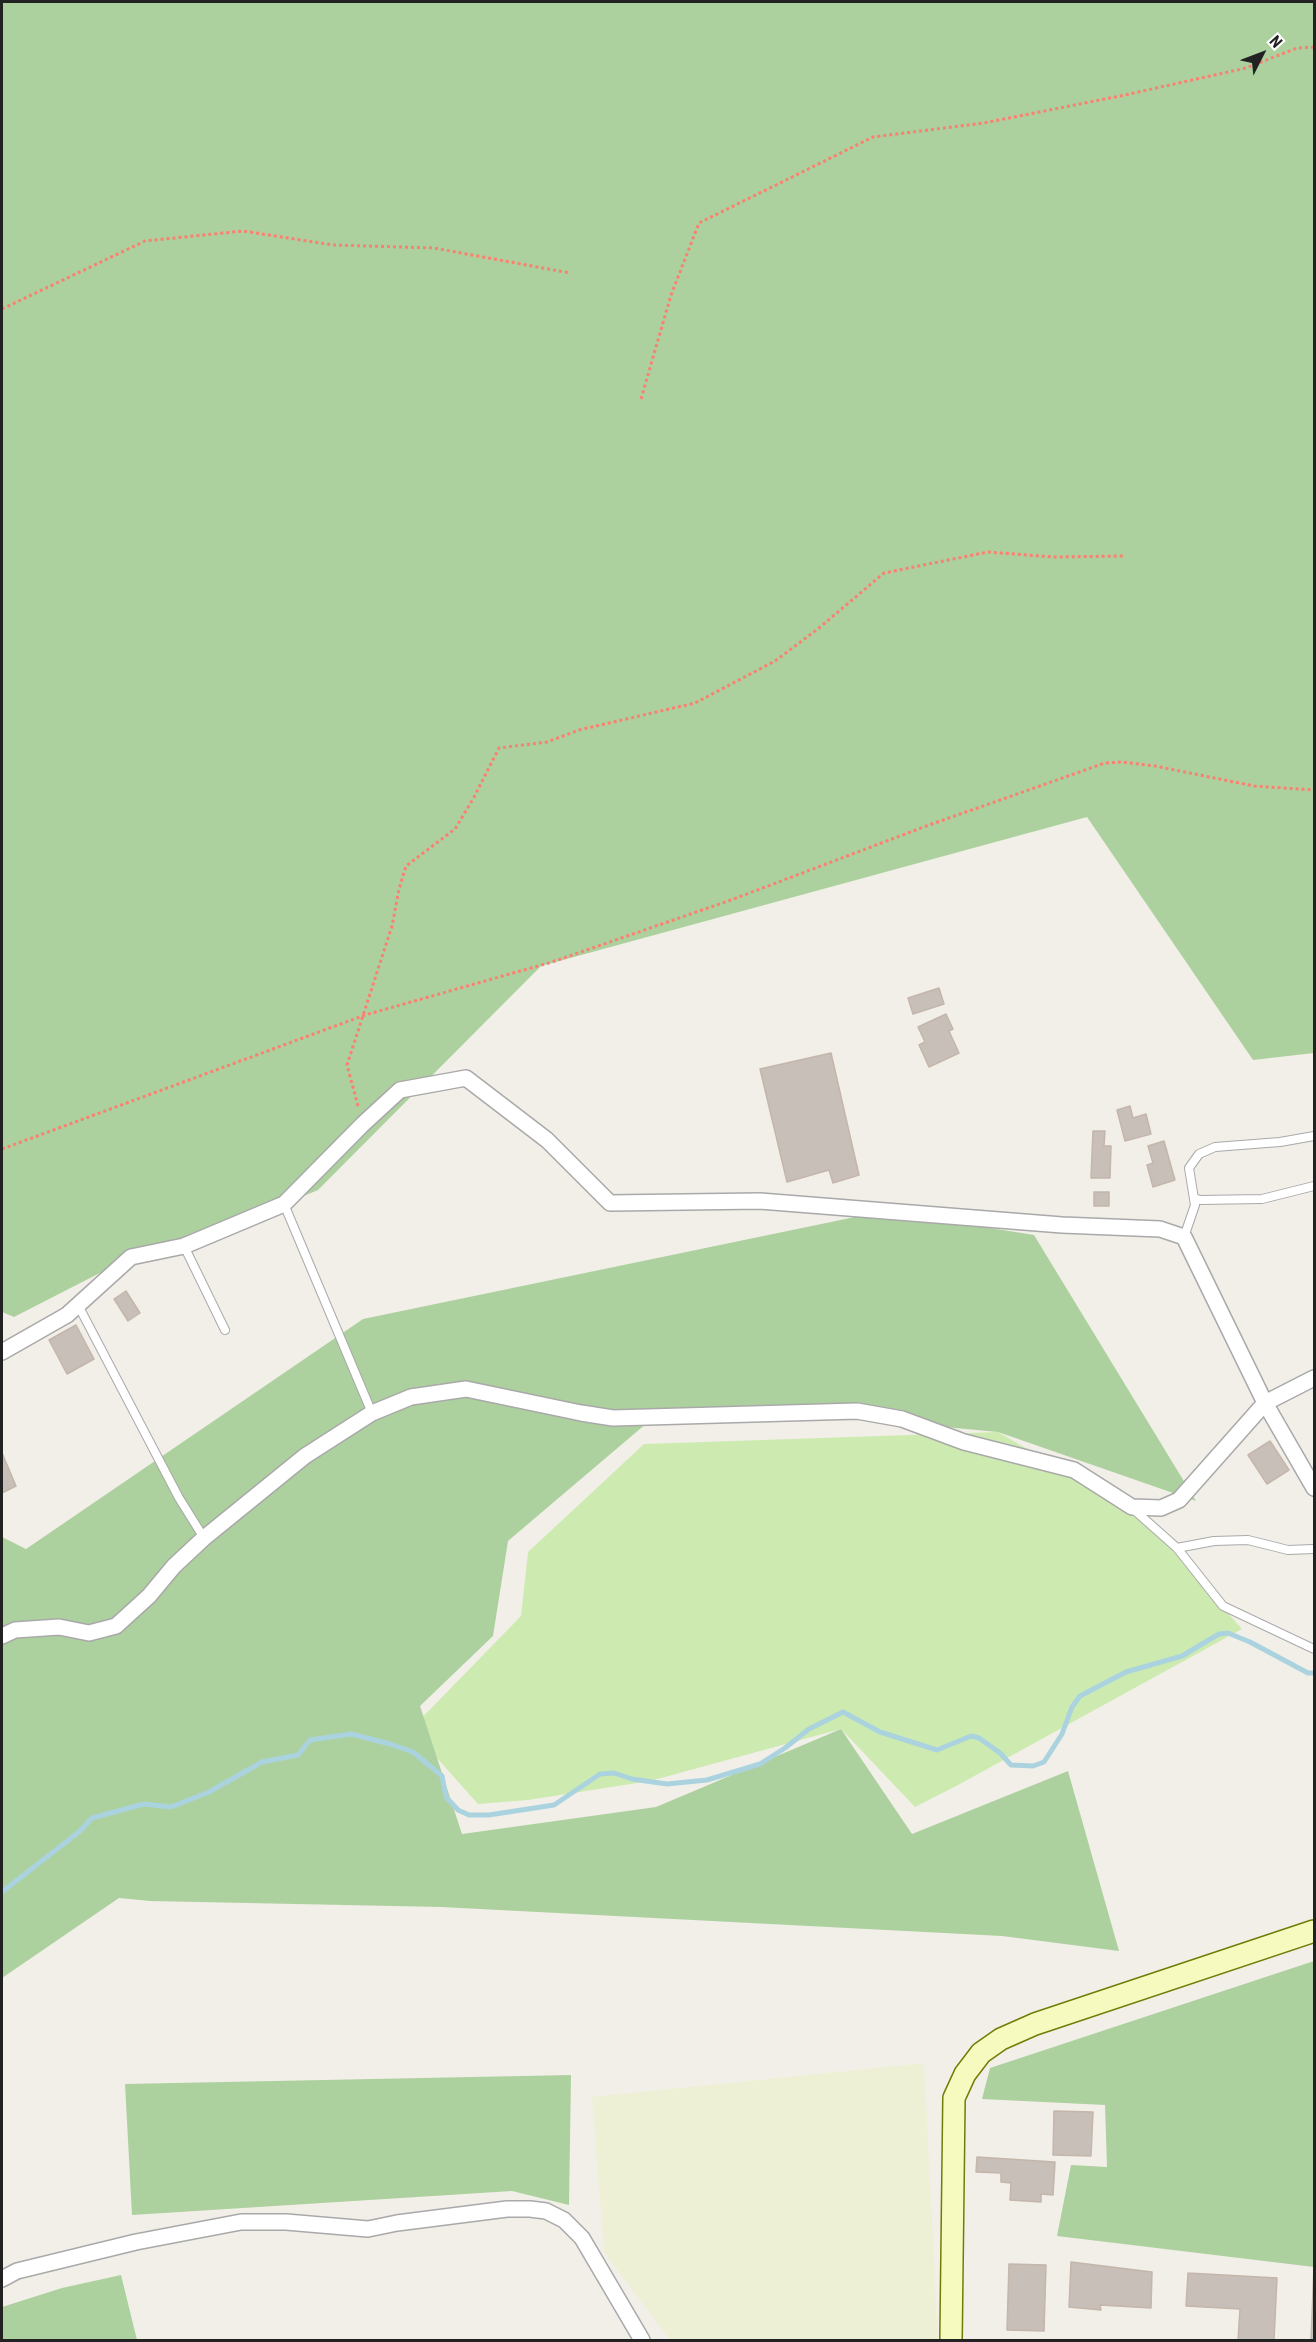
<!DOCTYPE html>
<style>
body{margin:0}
#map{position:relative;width:1316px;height:2342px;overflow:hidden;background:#f2efe9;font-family:"Roboto Condensed",sans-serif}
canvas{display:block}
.frame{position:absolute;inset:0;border:3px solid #222;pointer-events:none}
.north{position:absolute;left:1232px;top:24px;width:60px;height:60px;-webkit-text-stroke:4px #fff;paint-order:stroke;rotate:48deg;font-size:16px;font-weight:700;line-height:24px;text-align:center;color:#222}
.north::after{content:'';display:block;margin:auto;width:21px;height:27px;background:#222;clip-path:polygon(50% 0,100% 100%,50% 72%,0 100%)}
</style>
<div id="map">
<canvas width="1316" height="2342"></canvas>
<div class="frame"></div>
<div class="north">N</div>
</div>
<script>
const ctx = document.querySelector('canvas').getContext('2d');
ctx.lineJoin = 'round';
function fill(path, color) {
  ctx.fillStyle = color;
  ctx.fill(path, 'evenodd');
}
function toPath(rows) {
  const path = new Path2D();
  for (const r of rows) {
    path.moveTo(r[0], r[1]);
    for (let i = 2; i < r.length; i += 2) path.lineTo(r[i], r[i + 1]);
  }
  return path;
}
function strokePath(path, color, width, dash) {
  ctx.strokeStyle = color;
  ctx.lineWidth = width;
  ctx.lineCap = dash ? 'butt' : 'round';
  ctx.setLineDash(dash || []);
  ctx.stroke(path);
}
fill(toPath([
 [924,2063,938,2340,670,2340,604,2252,592,2097]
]), '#eef0d5');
fill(toPath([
 [998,1432,1141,1515,1242,1629,958,1785,915,1807,841,1729,650,1781,528,1800,478,1804,411,1729,521,1616,528,1552,644,1444]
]), '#cdebb0');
fill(toPath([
 [2,2,1314,2,1314,1053,1253,1060,1087,817,541,966,318,1190,184,1246,131,1257,14,1317,2,1312],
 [884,1211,1034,1235,1196,1501,998,1432,783,1412,654,1417,508,1541,493,1636,420,1706,462,1834,656,1807,841,1729,912,1834,1068,1771,1119,1951,1002,1936,441,1907,150,1901,119,1898,2,1978,2,1537,26,1549,363,1319],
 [1314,1961,1314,2267,1057,2236,1071,2165,1107,2167,1105,2105,982,2099,990,2068],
 [571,2075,569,2205,512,2191,132,2215,125,2084],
 [121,2275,137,2340,2,2340,2,2307,62,2288]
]), '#add19e');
strokePath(toPath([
 [2,1892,80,1831,92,1818,144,1804,171,1807,209,1792,262,1762,298,1755,310,1740,351,1734,390,1744,413,1752,442,1776,446,1797,458,1810,469,1815,489,1815,554,1805,600,1774,614,1773,632,1779,667,1784,707,1780,760,1764,785,1748,809,1729,843,1712,880,1732,937,1750,971,1736,979,1738,1000,1753,1011,1765,1033,1766,1044,1762,1062,1734,1072,1707,1080,1696,1126,1672,1182,1656,1219,1634,1228,1633,1250,1642,1308,1673,1314,1673]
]), '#aad3df', 5);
const building = toPath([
 [939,988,944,1004,913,1014,908,998,939,988],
 [946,1014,953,1029,949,1031,959,1053,929,1067,919,1045,925,1042,918,1027,946,1014],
 [831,1053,859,1175,833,1183,829,1170,787,1182,760,1069,831,1053],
 [1130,1106,1133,1118,1146,1114,1151,1134,1125,1141,1117,1110,1130,1106],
 [1093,1131,1105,1131,1104,1146,1111,1146,1110,1178,1091,1178,1093,1131],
 [1164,1141,1175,1180,1153,1187,1147,1165,1153,1163,1148,1146,1164,1141],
 [1094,1192,1109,1192,1109,1206,1094,1206,1094,1192],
 [126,1291,140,1313,128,1321,114,1299,126,1291],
 [76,1325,94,1359,67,1374,49,1340,76,1325],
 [1270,1441,1289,1470,1267,1484,1248,1455,1270,1441],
 [2,1453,16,1486,2,1493,2,1453],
 [1054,2111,1093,2112,1091,2156,1053,2155,1054,2111],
 [977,2157,1055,2162,1053,2195,1041,2194,1041,2202,1010,2200,1011,2183,1001,2182,1001,2173,976,2172,977,2157],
 [1071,2262,1152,2272,1151,2308,1100,2305,1101,2310,1069,2307,1071,2262],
 [1009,2264,1046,2265,1044,2331,1007,2330,1009,2264],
 [1314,2265,1314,2340,1311,2340,1314,2265],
 [1188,2273,1277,2278,1274,2340,1238,2340,1240,2309,1186,2306,1188,2273]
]);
fill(building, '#c7bfb8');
strokePath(building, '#c4b6ab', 1.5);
const lane = toPath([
 [1194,1198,1200,1200,1262,1199,1314,1186],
 [284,1204,372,1413],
 [1184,1237,1195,1205,1189,1168,1199,1154,1215,1147,1280,1142,1314,1136],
 [184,1246,225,1330],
 [78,1305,179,1498,204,1538],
 [1132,1508,1177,1548,1214,1541,1248,1540,1288,1550,1314,1549],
 [1177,1548,1223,1606,1314,1649]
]);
const street = toPath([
 [2,1352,67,1315,131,1257,184,1246,284,1204,363,1124,400,1090,466,1078,547,1140,610,1203,760,1201,1062,1225,1160,1229,1184,1237,1265,1403,1314,1488],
 [2,1636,15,1630,59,1627,89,1633,116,1626,149,1596,174,1566,204,1538,305,1456,372,1413,411,1397,466,1389,581,1413,613,1418,857,1411,902,1419,964,1442,1074,1470,1132,1507,1161,1508,1179,1500,1265,1403,1314,1378],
 [2,2279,17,2271,136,2242,241,2222,286,2222,368,2229,397,2223,507,2209,530,2209,546,2211,564,2220,582,2238,642,2340]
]);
const secondary = toPath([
 [951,2340,954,2098,965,2074,981,2053,1001,2039,1035,2024,1314,1931]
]);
strokePath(lane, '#a9a9a9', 10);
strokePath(street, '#a9a9a9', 18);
strokePath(secondary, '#707d05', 24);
strokePath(toPath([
 [2,309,145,241,243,231,333,245,434,248,570,273],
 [641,399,671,295,699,223,873,137,984,123,1125,95,1246,68,1297,48,1314,47],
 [358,1106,347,1065,392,926,399,889,406,866,455,829,473,799,499,748,547,742,579,730,695,703,775,661,819,628,884,573,988,552,1053,557,1123,556],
 [2,1149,365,1015,552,962,731,900,929,825,1105,763,1122,762,1155,766,1254,786,1314,790]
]), '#fa8072', 3, [3, 3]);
strokePath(lane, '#fff', 8);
strokePath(street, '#fff', 15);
strokePath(secondary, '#f7fabf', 21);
</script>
